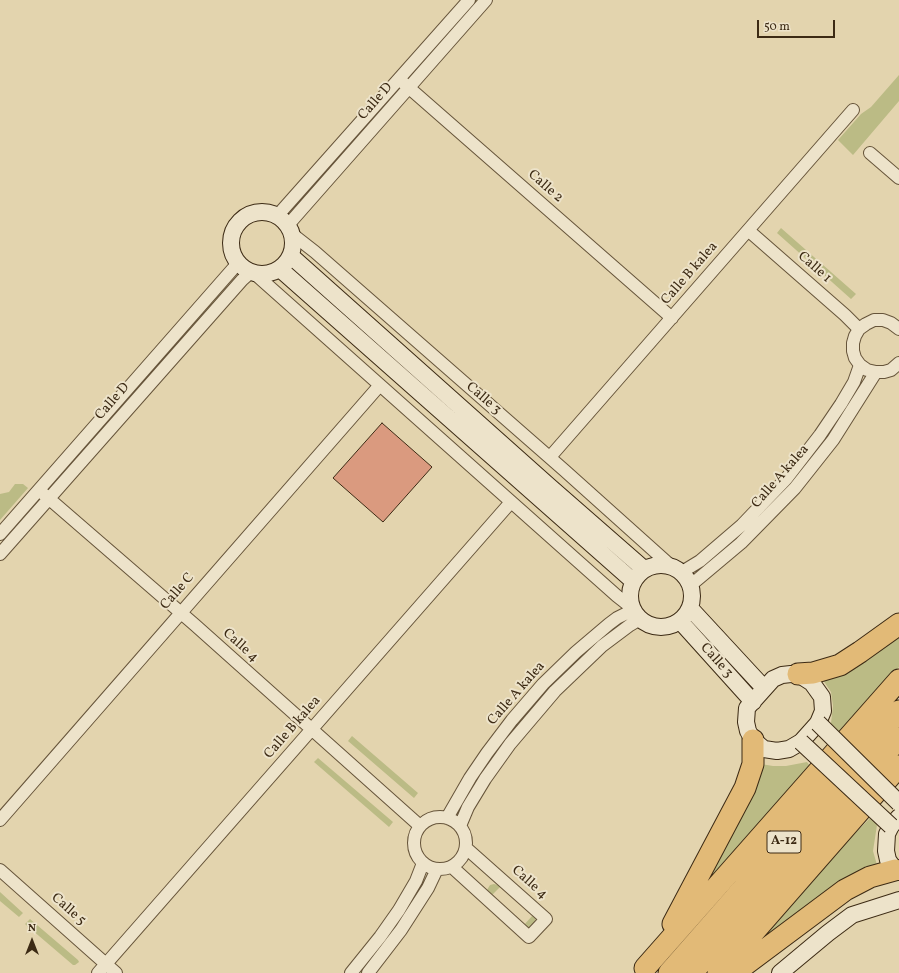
<!DOCTYPE html>
<style>
body{margin:0}
#map{position:relative;width:899px;height:973px;overflow:hidden;background:#e3d4ae;font-family:Vollkorn,serif}
canvas{display:block}
.north{position:absolute;left:12px;top:921px;width:40px;height:40px;-webkit-text-stroke:3px #ede3ca;paint-order:stroke;rotate:0deg;font-size:11px;font-weight:700;line-height:16px;text-align:center;color:#3c2a14}
.north::after{content:'';display:block;margin:auto;width:14px;height:18px;background:#3c2a14;clip-path:polygon(50% 0,100% 100%,50% 72%,0 100%)}
.scale{position:absolute;left:757px;top:20px;width:78px;height:18px;box-sizing:border-box;border:2px solid #3c2a14;border-top:0;padding-left:5px;font-size:12px;line-height:14px;white-space:nowrap;color:#3c2a14;-webkit-text-stroke:3px #ede3ca;paint-order:stroke}
</style>
<div id="map">
<canvas width="899" height="973"></canvas>
<div class="north">N</div>
<div class="scale">50 m</div>
</div>
<script>
const ctx = document.querySelector('canvas').getContext('2d');
ctx.lineJoin = 'round';
function fill(path, color) {
  ctx.fillStyle = color;
  ctx.fill(path, 'evenodd');
}
function toPath(rows) {
  const path = new Path2D();
  for (const r of rows) {
    if (r.length === 3) {
      path.moveTo(r[0] + r[2], r[1]);
      path.arc(r[0], r[1], r[2], 0, 2 * Math.PI);
      continue;
    }
    path.moveTo(r[0], r[1]);
    for (let i = 2; i < r.length; i += 2) path.lineTo(r[i], r[i + 1]);
  }
  return path;
}
function strokePath(path, color, width, dash) {
  ctx.strokeStyle = color;
  ctx.lineWidth = width;
  ctx.lineCap = dash ? 'butt' : 'round';
  ctx.setLineDash(dash || []);
  ctx.stroke(path);
}
function drawText(font, color, halo, rows, align = 'center') {
  ctx.font = font + ' Vollkorn,serif';
  ctx.lineWidth = 4;
  ctx.setLineDash([]);
  ctx.textBaseline = 'middle';
  ctx.strokeStyle = halo;
  ctx.fillStyle = color;
  for (const [text, x, y, turn = 0] of rows) {
    ctx.save();
    ctx.translate(x, y);
    ctx.rotate((+turn || 0) * Math.PI / 180);
    ctx.textAlign = isNaN(turn) ? turn : align;
    if (halo) ctx.strokeText(text, 0, 0);
    ctx.fillText(text, 0, 0);
    ctx.restore();
  }
}
fill(toPath([
 [474,0,479,0,420,68,417,66],
 [899,75,899,101,853,155,838,140,861,114,871,107],
 [387,100,389,102,300,204,297,202],
 [781,228,856,294,851,299,777,233],
 [225,285,227,286,148,377,146,375],
 [140,381,142,383,59,477,57,475],
 [857,389,859,390,839,421,817,453,794,480,792,479],
 [15,484,23,484,28,488,0,520,0,494,9,492],
 [609,630,611,632,565,673,534,707,531,705,563,671],
 [704,631,749,682,749,685,701,634],
 [899,632,899,667,834,737,832,732,831,723,833,706,831,692,823,680],
 [525,712,527,714,511,734,465,803,463,801,487,762],
 [352,736,418,793,414,798,348,741],
 [318,758,393,822,389,827,314,762],
 [807,762,810,766,680,923,761,764,773,766,786,766],
 [870,818,875,821,877,825,873,851,877,865,734,966,830,859],
 [494,884,501,886,491,896,487,894,487,890,490,885],
 [419,888,421,889,396,928,361,973,359,971],
 [0,892,23,913,19,917,0,901],
 [533,915,536,918,533,927,528,928,523,926],
 [30,919,78,960,79,962,75,965,73,965,25,924]
]), '#bbbb85');
const building = toPath([
 [382,423,432,467,383,522,333,478,382,423]
]);
fill(building, '#da9a7f');
strokePath(building, '#3c2a14', 1);
const street = toPath([
 [399,79,672,318],
 [870,153,899,178],
 [278,215,469,0],
 [288,225,486,0],
 [749,231,845,315,859,329],
 [292,234,315,252,564,470,671,566],
 [254,273,617,596,631,607],
 [899,329,891,323,883,320,874,320,866,324,859,329,855,336,853,343,853,351,855,358,860,365,867,370,876,372,884,372,891,370,899,363],
 [550,457,853,110],
 [39,490,195,625,420,826],
 [0,534,238,263],
 [0,554,242,280,251,272],
 [682,572,700,561,742,525,786,479,820,435,841,404,854,382,860,365],
 [691,585,741,543,795,488,833,440,876,372],
 [440,843,26],
 [447,818,470,778,487,753,512,720,543,684,576,652,609,624,617,618,633,610],
 [0,820,380,385],
 [460,826,468,807,485,779,510,744,555,691,602,646,630,625,640,619],
 [452,867,529,937,546,919,466,848],
 [0,870,116,973],
 [98,973,511,502],
 [351,973,380,937,399,910,416,881,423,863],
 [368,973,401,930,428,888,437,869]
]);
const secondary = toPath([
 [262,243,31],
 [291,256,549,486,644,569],
 [280,269,633,581],
 [661,596,31],
 [690,608,764,688],
 [680,621,753,702],
 [791,674,798,674,812,683,822,697,823,711,818,723,801,742,789,749,777,751,764,749,753,740,748,731,746,722,747,708,773,679,782,675,791,674],
 [899,817,891,826,887,834,886,851,888,860,895,870,899,872],
 [780,973,828,933,852,915,899,900]
]);
const highway = toPath([
 [798,674,813,673,840,665,860,652,899,624],
 [673,924,745,788,753,764,753,740],
 [645,968,899,680],
 [669,973,899,711],
 [692,973,899,738],
 [718,973,899,766],
 [734,973,845,890,870,877,895,870]
]);
strokePath(street, '#66543a', 14);
strokePath(secondary, '#3c2a14', 18);
strokePath(highway, '#3c2a14', 23);
strokePath(street, '#ede3ca', 12);
strokePath(secondary, '#ede3ca', 16);
strokePath(highway, '#e2ba77', 21);
const secondaryBridge = toPath([
 [818,723,899,803],
 [801,742,891,826]
]);
strokePath(secondaryBridge, '#3c2a14', 18, []);
strokePath(secondaryBridge, '#ede3ca', 16);
for (const [x, y, w] of [
 [784,842,34]
]) {
  const box = new Path2D();
  box.roundRect(x - w / 2, y - 11, w, 22, 3);
  ctx.fillStyle = '#ede3ca';
  ctx.fill(box);
  strokePath(box, '#3c2a14', 1);
}
drawText('bold 13px', '#3c2a14', null, [
 ["A-12",784,842]
]);
drawText('14px', '#3c2a14', '#ede3ca', [
 ["Calle D",376,102,-49],
 ["Calle 2",545,187,41],
 ["Calle 1",814,268,41],
 ["Calle B kalea",690,274,-49],
 ["Calle 3",483,399,41],
 ["Calle D",113,402,-49],
 ["Calle A kalea",781,477,-49],
 ["Calle C",178,592,-49],
 ["Calle 4",240,646,42],
 ["Calle 3",716,661,48],
 ["Calle A kalea",517,694,-49],
 ["Calle B kalea",293,728,-49],
 ["Calle 4",529,883,42],
 ["Calle 5",68,910,41]
]);
</script>
